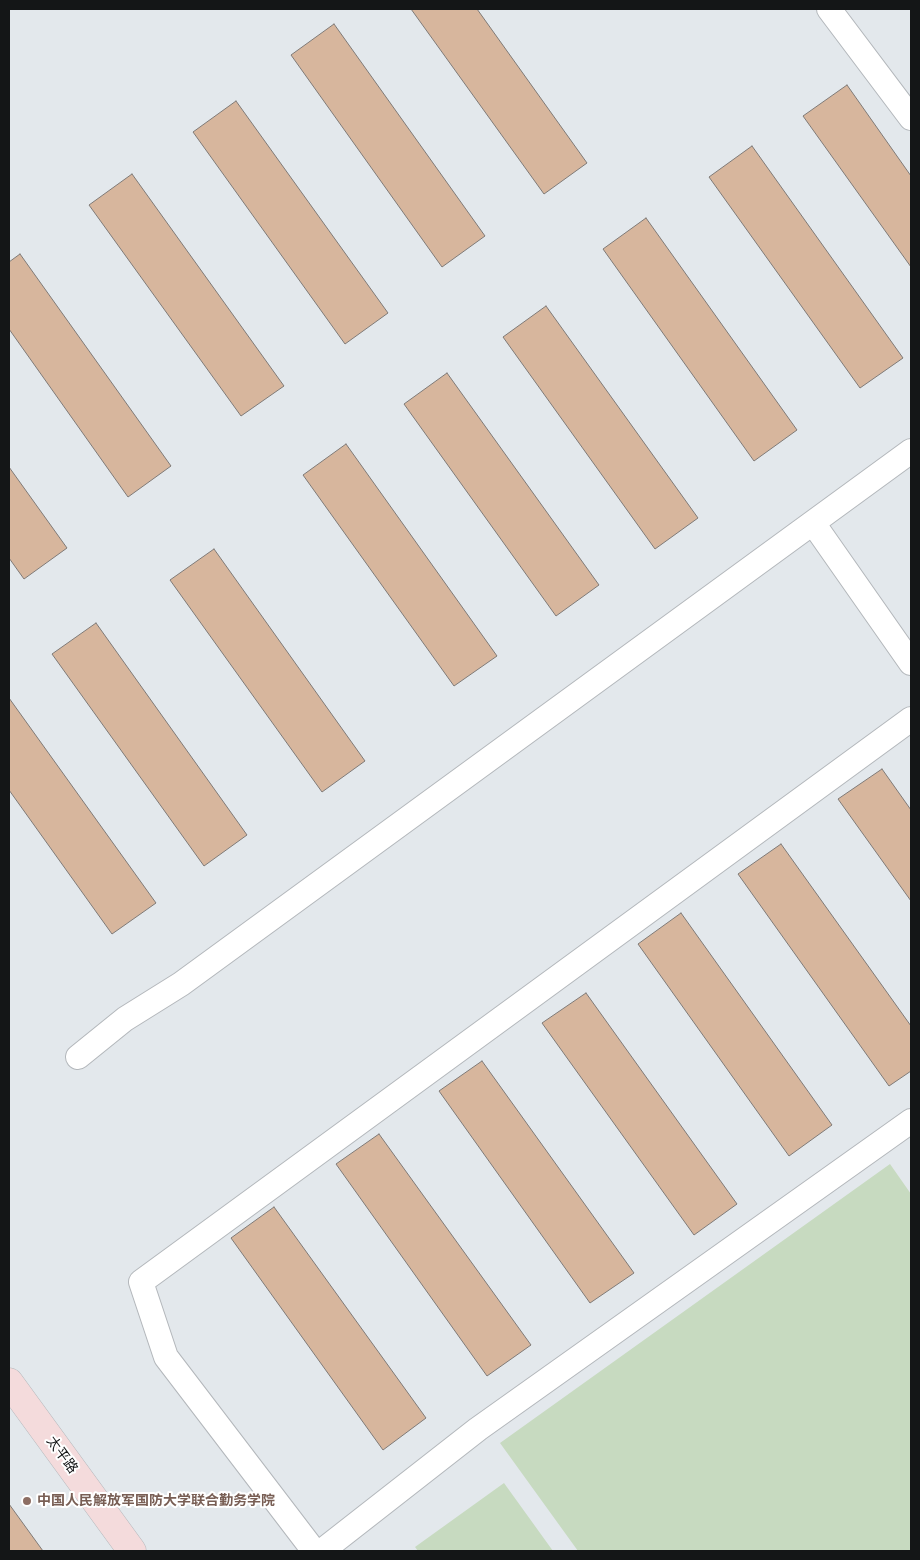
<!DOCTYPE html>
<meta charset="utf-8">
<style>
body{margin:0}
#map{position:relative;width:920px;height:1560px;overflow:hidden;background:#e3e8ec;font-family:"Work Sans",sans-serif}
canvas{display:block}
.frame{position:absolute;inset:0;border:10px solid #141617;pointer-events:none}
</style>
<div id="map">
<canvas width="920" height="1560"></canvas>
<div class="frame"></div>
</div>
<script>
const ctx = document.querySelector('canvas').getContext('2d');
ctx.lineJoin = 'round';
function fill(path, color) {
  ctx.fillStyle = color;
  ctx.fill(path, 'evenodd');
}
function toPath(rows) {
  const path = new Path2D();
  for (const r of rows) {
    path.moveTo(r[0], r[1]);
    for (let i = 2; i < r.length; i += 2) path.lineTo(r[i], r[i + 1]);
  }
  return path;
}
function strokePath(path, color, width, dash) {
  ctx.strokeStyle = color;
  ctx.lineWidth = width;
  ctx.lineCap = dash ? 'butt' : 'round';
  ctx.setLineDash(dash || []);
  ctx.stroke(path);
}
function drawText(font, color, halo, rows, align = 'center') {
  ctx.font = font + ' "Work Sans","Noto Sans SC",sans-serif';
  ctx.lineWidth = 4;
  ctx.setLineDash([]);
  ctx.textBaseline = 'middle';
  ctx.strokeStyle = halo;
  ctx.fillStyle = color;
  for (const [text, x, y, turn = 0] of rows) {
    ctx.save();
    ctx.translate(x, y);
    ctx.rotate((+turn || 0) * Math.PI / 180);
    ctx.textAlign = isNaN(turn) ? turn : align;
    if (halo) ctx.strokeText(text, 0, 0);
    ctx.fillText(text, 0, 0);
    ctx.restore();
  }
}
fill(toPath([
 [890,1164,911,1194,911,1551,578,1551,500,1443],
 [504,1483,553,1551,418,1551,415,1547]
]), '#c7dac0');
const building = toPath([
 [411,9,477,9,587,163,544,194,411,9],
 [334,24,485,236,442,267,291,55,334,24],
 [847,85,911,176,911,267,803,116,847,85],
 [236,101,388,313,345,344,193,132,236,101],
 [752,146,903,358,860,388,709,177,752,146],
 [132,174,284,386,241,416,89,205,132,174],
 [646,218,797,430,754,461,603,249,646,218],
 [20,254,171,466,128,497,9,329,9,262,20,254],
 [546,306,698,518,655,549,503,337,546,306],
 [447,373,599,585,556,616,404,404,447,373],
 [346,444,497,656,454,686,303,475,346,444],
 [9,467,67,548,24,579,9,558,9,467],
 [214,549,365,761,322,792,170,580,214,549],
 [96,623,247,835,204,866,52,654,96,623],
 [9,698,156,903,112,934,9,790,9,698],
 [882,769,911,810,911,901,838,799,882,769],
 [781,844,911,1026,911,1071,889,1086,738,874,781,844],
 [681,913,832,1125,789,1156,638,944,681,913],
 [586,993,737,1204,694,1235,542,1023,586,993],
 [482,1061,634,1273,590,1303,439,1091,482,1061],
 [379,1134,531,1345,487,1376,336,1164,379,1134],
 [274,1207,426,1418,383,1450,231,1238,274,1207],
 [9,1504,43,1551,9,1551,9,1504]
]);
fill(building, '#d7b69d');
strokePath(building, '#7f7a77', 1);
const street = toPath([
 [829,9,911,118],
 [813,523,911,663],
 [78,1057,125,1019,181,984,911,451],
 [314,1551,166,1357,141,1282,911,719],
 [322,1551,478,1429,911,1121]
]);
const secondary = toPath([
 [9,1382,132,1551]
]);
strokePath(street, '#b3b7bb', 26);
strokePath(secondary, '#b3b7bb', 29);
strokePath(street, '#fff', 24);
strokePath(secondary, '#f4dbdc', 28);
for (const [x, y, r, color] of [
 [27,1501,5,"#8d6e63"]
]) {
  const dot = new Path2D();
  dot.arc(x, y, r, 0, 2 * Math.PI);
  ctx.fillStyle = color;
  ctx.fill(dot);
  strokePath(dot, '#fff', 2);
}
drawText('14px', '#141617', '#fff', [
 ["太平路",62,1455,54]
]);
drawText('bold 14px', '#785e54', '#fff', [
 ["中国人民解放军国防大学联合勤务学院",37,1501]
], 'left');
</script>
